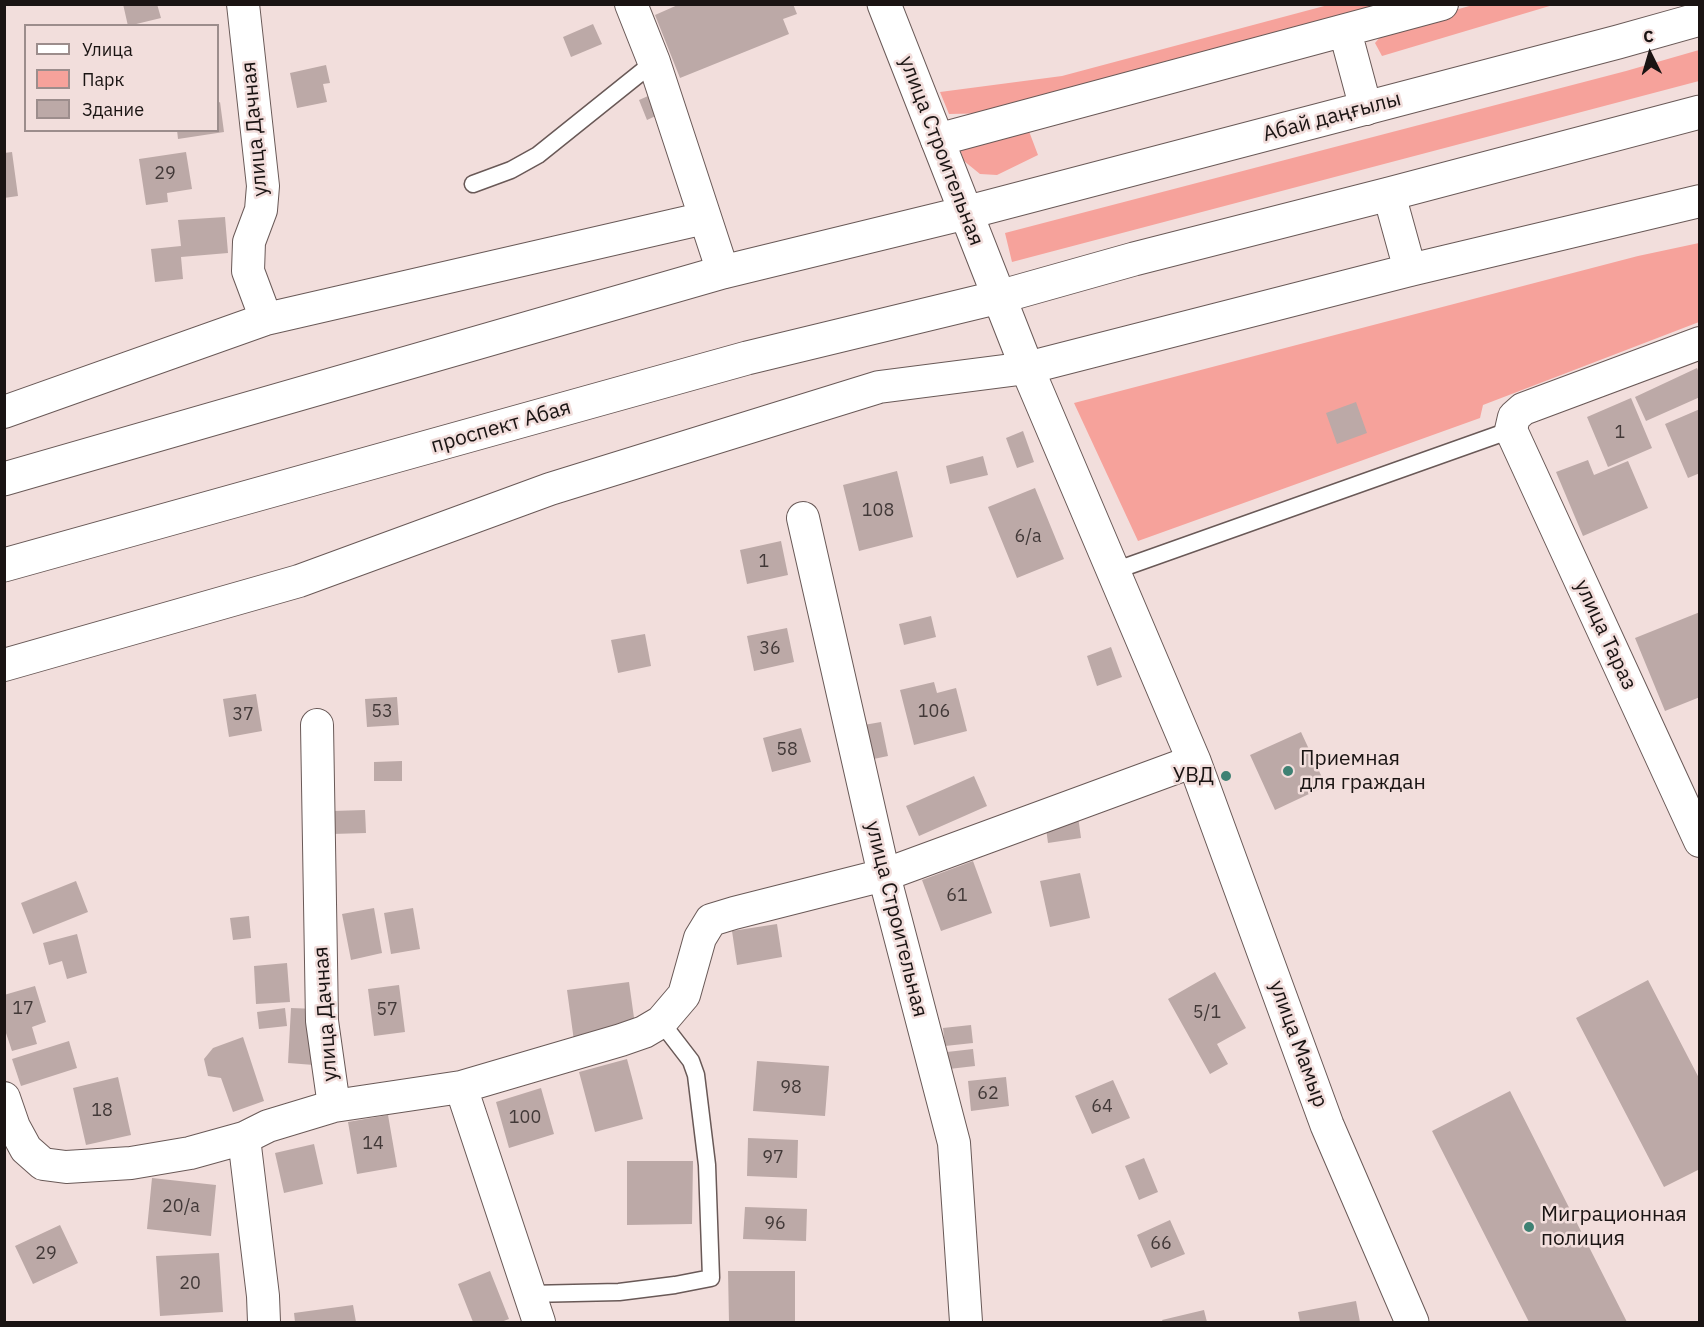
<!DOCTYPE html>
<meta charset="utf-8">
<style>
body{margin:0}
#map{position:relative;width:1704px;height:1327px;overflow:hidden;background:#f2dedc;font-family:"IBM Plex Sans",sans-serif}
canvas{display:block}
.frame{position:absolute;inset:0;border:6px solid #1a1413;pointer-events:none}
.legend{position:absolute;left:24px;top:24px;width:195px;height:108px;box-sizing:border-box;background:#f2dedc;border:2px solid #9c8d8c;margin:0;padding:8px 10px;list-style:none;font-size:18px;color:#1a1413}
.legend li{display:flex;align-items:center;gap:12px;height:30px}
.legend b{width:30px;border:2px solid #9c8d8c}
.north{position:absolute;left:1620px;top:24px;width:60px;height:60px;-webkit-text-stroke:4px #f2dedc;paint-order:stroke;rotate:355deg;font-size:16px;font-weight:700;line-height:24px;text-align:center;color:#1a1413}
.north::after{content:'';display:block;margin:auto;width:21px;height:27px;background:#1a1413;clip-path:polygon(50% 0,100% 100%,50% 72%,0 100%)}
</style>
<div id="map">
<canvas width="1704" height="1327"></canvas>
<div class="frame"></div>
<ul class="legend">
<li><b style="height:8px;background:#fff"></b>Улица</li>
<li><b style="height:16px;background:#f6a29b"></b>Парк</li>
<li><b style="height:16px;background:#bca9a7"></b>Здание</li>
</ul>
<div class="north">С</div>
</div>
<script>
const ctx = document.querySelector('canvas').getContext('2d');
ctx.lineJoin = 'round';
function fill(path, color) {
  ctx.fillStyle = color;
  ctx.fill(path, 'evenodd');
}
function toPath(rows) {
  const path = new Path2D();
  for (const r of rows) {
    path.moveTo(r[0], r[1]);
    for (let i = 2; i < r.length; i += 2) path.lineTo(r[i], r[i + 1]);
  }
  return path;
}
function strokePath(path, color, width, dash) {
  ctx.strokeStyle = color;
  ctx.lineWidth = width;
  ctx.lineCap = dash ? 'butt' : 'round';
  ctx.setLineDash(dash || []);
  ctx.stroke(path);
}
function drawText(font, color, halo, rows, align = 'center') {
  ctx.font = font + ' "IBM Plex Sans",sans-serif';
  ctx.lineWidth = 5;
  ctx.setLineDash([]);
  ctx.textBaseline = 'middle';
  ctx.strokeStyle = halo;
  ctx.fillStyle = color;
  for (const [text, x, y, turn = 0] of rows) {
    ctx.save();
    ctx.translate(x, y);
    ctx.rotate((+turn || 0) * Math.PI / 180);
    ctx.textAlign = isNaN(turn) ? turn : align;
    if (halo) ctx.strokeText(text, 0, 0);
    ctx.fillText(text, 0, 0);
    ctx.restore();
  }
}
fill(toPath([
 [1328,5,1389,5,998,113,949,114,940,92,1062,76],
 [1473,5,1553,5,1382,56,1375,43,1387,29],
 [1699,50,1699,81,1012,262,1005,233,1626,71],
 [1027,126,1038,155,997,175,980,174,964,161,959,146],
 [1699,243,1699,322,1483,405,1480,418,1138,541,1074,403,1638,256]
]), '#f6a29b');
fill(toPath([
 [123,4,157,4,161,18,128,26],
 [680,4,793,4,797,14,783,19,789,34,680,78,655,15],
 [593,24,602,44,571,57,563,37],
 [326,65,330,83,323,84,327,102,297,108,290,73],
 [655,93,664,112,647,120,639,100],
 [220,102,224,132,178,139,177,130,218,130,218,103],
 [12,152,18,196,4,198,4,153],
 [186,152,192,189,167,193,168,202,146,205,139,159],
 [225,217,228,253,181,257,183,279,155,282,151,249,181,246,178,220],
 [1697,368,1700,375,1700,397,1646,421,1635,397],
 [1631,398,1652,448,1608,467,1587,417],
 [1356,402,1367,433,1337,444,1326,413],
 [1700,409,1700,473,1688,478,1665,424],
 [1023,431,1034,462,1017,468,1006,438],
 [983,456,988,475,950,484,946,466],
 [1588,460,1594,475,1628,461,1648,508,1583,536,1556,472],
 [897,471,913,537,859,551,843,485],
 [1035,488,1064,559,1017,578,988,507],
 [781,541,788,575,747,584,740,550],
 [1700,612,1700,697,1665,711,1635,638],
 [931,616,936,637,904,645,899,624],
 [787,628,794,662,754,671,747,636],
 [645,634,651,666,618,673,611,640],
 [1111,647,1122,677,1097,686,1087,656],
 [934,682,937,693,956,688,967,731,914,745,900,690],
 [256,694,262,731,229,737,223,699],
 [397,697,399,725,367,727,365,699],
 [881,722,888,756,864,761,858,726],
 [801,728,811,762,772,772,763,738],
 [1301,732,1326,786,1275,810,1250,755],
 [402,761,402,781,374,781,374,762],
 [974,776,987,806,919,836,906,806],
 [365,810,366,833,332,834,332,811],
 [1078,816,1081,838,1048,843,1045,821],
 [973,861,992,913,941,931,922,880],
 [1080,873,1090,918,1050,927,1040,881],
 [76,881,88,912,33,934,21,903],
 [374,908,382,953,351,960,342,914],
 [413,908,420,949,391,954,384,913],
 [249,916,251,938,233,940,230,918],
 [777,924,782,957,737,965,732,931],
 [77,934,87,973,67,979,62,961,49,965,43,943],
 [287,963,290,1002,256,1004,254,966],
 [1215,972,1246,1028,1217,1044,1228,1064,1210,1074,1168,999],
 [1648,980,1700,1080,1700,1169,1664,1187,1576,1018],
 [629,982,636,1032,574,1041,567,990],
 [399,985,405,1032,374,1036,368,989],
 [35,986,46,1022,32,1027,37,1044,12,1051,4,1027,4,995],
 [285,1008,287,1026,259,1029,257,1012],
 [291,1008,317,1009,314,1065,288,1063],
 [971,1025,973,1043,945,1046,943,1028],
 [243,1037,264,1101,233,1112,221,1078,208,1076,204,1059,213,1048],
 [69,1041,77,1068,21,1086,12,1059],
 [973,1049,975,1066,949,1069,947,1052],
 [627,1059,643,1119,595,1132,579,1072],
 [757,1061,829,1066,825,1116,753,1111],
 [118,1077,131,1135,86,1145,73,1088],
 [1006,1077,1009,1106,971,1111,968,1081],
 [1113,1080,1130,1118,1092,1134,1075,1096],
 [541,1088,554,1134,509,1148,496,1102],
 [1510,1091,1627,1322,1529,1322,1432,1131],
 [388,1115,397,1167,357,1174,348,1122],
 [748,1138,798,1140,797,1178,747,1176],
 [314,1144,323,1184,284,1193,275,1153],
 [1144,1158,1158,1192,1139,1200,1125,1166],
 [627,1161,693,1161,692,1224,627,1225],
 [152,1178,216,1185,211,1236,147,1229],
 [745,1207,807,1209,806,1241,743,1239],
 [1170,1220,1185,1254,1151,1268,1137,1235],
 [60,1225,78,1263,33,1284,15,1246],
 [219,1253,223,1312,160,1316,156,1256],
 [490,1271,509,1319,501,1322,473,1322,458,1284],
 [728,1271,795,1271,795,1322,729,1322],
 [1356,1301,1360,1322,1300,1322,1298,1312],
 [353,1305,356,1322,295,1322,294,1313],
 [1204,1310,1207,1322,1163,1322,1162,1320]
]), '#bca9a7');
const service = toPath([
 [473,184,511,170,538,155,654,62],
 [1114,571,1511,430],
 [529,1294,619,1292,675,1285,711,1278,707,1165,696,1075,691,1061,661,1022]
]);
const minor = toPath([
 [243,4,263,186,261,210,249,242,248,271,266,319],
 [631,4,654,62,723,272],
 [1345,31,1366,109],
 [937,140,1442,4],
 [1389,194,1410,270],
 [1700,343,1523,409,1514,417,1511,430,1700,841],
 [4,412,266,319,705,218],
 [803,518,884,875,954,1143,966,1322],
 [4,665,299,581,550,489,879,387,1027,368,1410,270,1700,201],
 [317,725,322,1021,334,1106],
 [461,1087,539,1322],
 [4,1098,14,1127,26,1149,43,1164,66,1167,131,1163,190,1153,244,1138,268,1126,334,1106,461,1087,621,1040,644,1032,661,1022,684,995,700,938,711,920,734,913,884,875,1194,761],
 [244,1138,263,1296,264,1322]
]);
const tertiary = toPath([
 [884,4,1027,368,1194,761,1327,1125,1412,1322]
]);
const secondary = toPath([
 [4,479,723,272,965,213,1618,42,1700,19],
 [4,565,747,358,999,297,1134,259,1389,194,1700,112]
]);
strokePath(service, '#695957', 19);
strokePath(minor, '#695957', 34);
strokePath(tertiary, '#695957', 35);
strokePath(secondary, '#695957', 35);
strokePath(service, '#fff', 16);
strokePath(minor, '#fff', 32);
strokePath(tertiary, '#fff', 33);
strokePath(secondary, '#fff', 33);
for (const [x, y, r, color] of [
 [1288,771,6,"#3e8173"],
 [1226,776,6,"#3e8173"],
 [1529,1227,6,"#3e8173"]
]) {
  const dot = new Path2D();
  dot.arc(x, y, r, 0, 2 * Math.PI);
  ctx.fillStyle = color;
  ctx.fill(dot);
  strokePath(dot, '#f2dedc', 2);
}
drawText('18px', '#423938', null, [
 ["29",165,174],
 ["1",1620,433],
 ["108",878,511],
 ["6/а",1028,537],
 ["1",764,562],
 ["36",770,649],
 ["53",382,712],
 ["106",934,712],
 ["37",243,715],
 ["58",787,750],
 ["61",957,896],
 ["17",23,1009],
 ["57",387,1010],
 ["5/1",1207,1013],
 ["98",791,1088],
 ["62",988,1094],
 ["64",1102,1107],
 ["18",102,1111],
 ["100",525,1118],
 ["14",373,1144],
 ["97",773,1158],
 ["20/а",181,1207],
 ["96",775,1224],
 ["66",1161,1244],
 ["29",46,1254],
 ["20",190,1284]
]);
drawText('21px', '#1a1413', '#f2dedc', [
 ["Абай даңғылы",1332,117,-15],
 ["улица Дачная",255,129,-95],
 ["улица Строительная",941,151,69],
 ["проспект Абая",501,427,-16],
 ["улица Тараз",1605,635,65],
 ["улица Строительная",896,919,76],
 ["улица Дачная",326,1014,-94],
 ["улица Мамыр",1298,1044,70]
]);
drawText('21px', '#1a1413', '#f2dedc', [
 ["Приемная",1300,759],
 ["для граждан",1300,783],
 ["УВД",1214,776,"right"],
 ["Миграционная",1541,1215],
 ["полиция",1541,1239]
], 'left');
</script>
